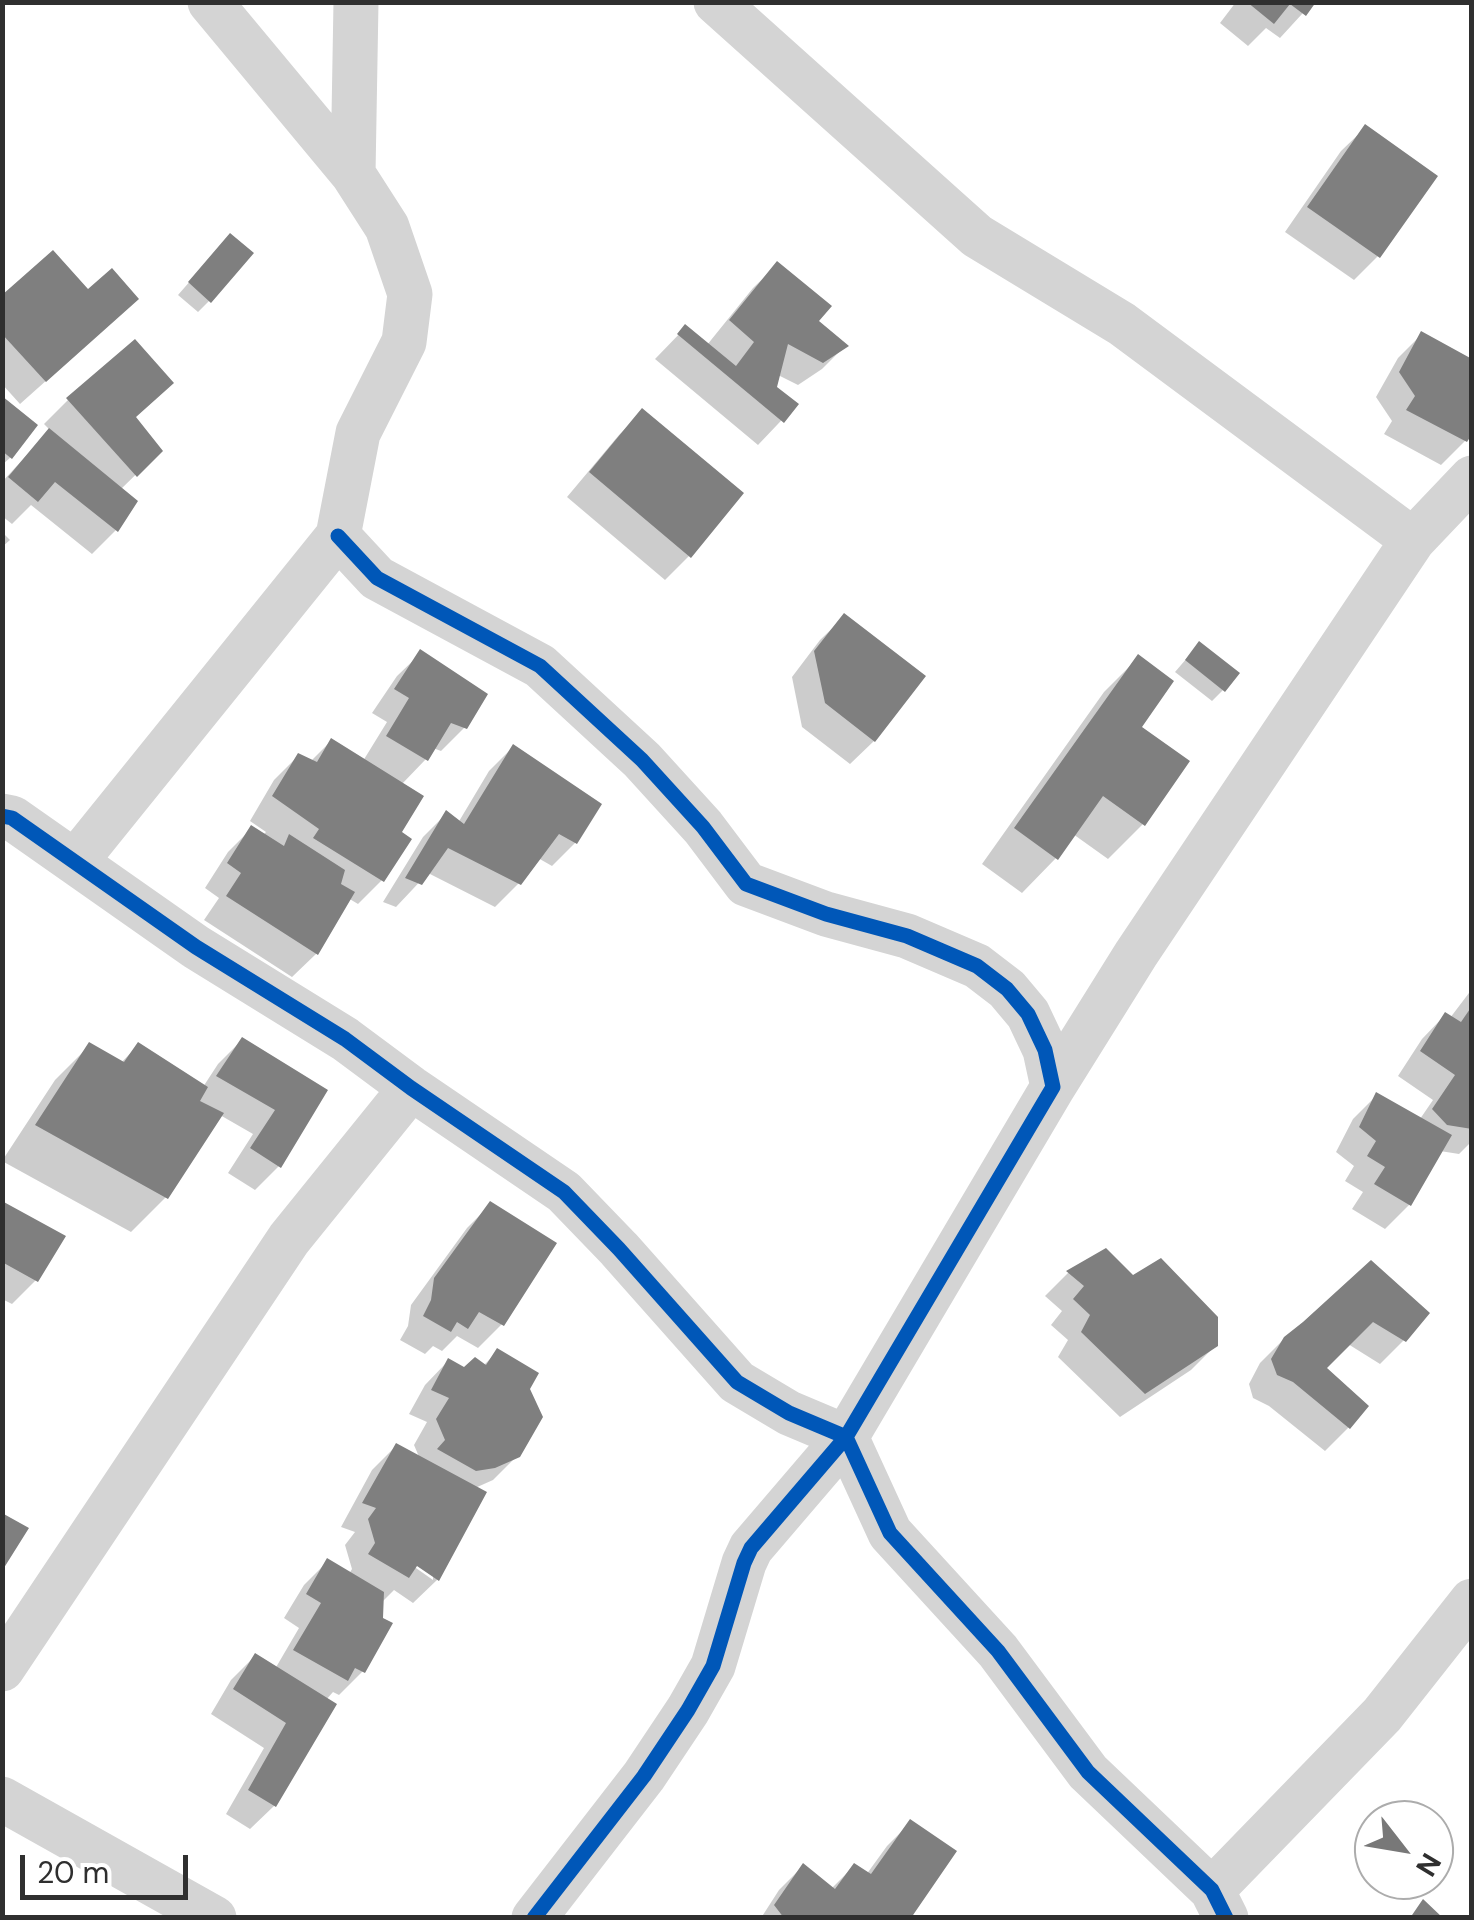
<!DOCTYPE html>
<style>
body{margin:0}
#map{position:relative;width:1474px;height:1920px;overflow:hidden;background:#fff;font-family:"DM Sans",sans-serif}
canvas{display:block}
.frame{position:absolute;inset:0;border:5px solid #2f2f2f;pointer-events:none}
.north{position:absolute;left:1354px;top:1800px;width:100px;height:100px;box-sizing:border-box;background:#fff;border:2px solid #acacac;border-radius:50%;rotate:121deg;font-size:28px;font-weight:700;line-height:40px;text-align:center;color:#2f2f2f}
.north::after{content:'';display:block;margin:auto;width:35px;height:45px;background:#787878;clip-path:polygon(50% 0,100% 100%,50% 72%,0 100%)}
.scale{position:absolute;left:20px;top:1855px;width:168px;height:45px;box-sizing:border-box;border:5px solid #2f2f2f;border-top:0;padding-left:12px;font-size:30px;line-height:35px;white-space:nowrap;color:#2f2f2f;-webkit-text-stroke:8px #fff;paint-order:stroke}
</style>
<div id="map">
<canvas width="1474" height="1920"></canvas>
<div class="frame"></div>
<div class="north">N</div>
<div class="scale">20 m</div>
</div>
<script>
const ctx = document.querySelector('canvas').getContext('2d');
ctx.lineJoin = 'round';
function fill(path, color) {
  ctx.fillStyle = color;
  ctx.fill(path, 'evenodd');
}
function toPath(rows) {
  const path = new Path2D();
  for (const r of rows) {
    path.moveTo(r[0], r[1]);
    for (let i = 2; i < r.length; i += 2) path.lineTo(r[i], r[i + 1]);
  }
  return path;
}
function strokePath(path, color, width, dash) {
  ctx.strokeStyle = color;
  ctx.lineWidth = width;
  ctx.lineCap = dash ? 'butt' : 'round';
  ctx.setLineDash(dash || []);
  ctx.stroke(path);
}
fill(toPath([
 [1236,2,1313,2,1280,38,1266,28,1248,46,1220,23],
 [1365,128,1434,176,1378,256,1354,280,1285,232,1341,151],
 [219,248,209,301,198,312,178,295],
 [777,265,816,321,845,346,822,369,798,385,778,375,775,388,796,405,758,445,655,359,686,327,707,345,753,288],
 [88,292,112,322,20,404,2,384,2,299],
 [1422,334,1465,441,1441,465,1384,434,1392,421,1376,397,1398,358],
 [135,342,133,418,160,451,120,490,116,530,92,554,31,505,12,524,2,516,2,482,50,430,44,424,68,400],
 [2,400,11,457,2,465],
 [643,411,689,556,665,580,567,497,619,435],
 [2,532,10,540,2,547],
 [844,617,874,741,850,764,802,727,792,677,820,640],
 [1199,644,1223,690,1212,701,1175,672],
 [421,653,465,727,441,751,433,748,426,759,401,785,398,832,382,880,358,904,348,898,316,954,292,977,204,920,219,898,205,888,228,852,252,828,263,835,266,832,250,821,274,780,298,756,310,762,331,741,363,761,387,722,372,713,397,676],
 [1138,658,1143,824,1108,859,1073,834,1056,858,1022,893,982,864,1104,692],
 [513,747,576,842,552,866,538,858,519,883,495,907,428,873,396,907,383,902,423,837,446,814,458,823,489,771],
 [1472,989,1472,1141,1459,1154,1440,1151,1409,1205,1385,1229,1352,1209,1363,1192,1345,1181,1354,1166,1336,1152,1353,1119,1377,1095,1420,1119,1433,1100,1398,1076,1422,1039,1445,1015,1450,1018],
 [242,1040,325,1090,279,1166,255,1190,228,1173,253,1134,220,1115,166,1197,131,1232,2,1161,55,1080,90,1045,121,1063,138,1045,203,1087,218,1064],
 [2,1204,36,1280,12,1304,2,1299],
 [491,1204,502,1324,478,1348,457,1336,442,1351,433,1346,425,1354,400,1340,408,1326,411,1305,467,1228],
 [1106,1251,1133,1279,1216,1345,1191,1370,1120,1417,1058,1357,1068,1340,1051,1325,1062,1311,1045,1296,1068,1273],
 [1371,1263,1404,1340,1380,1364,1348,1344,1323,1368,1349,1427,1325,1451,1269,1406,1253,1398,1249,1384,1260,1363,1285,1338],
 [498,1351,527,1389,518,1455,493,1480,475,1488,484,1493,437,1580,413,1603,394,1590,383,1601,363,1671,339,1695,333,1692,326,1700,333,1705,274,1806,250,1829,226,1814,264,1748,211,1714,231,1680,255,1656,275,1669,299,1628,284,1618,304,1585,328,1561,349,1574,352,1569,345,1545,355,1532,341,1527,372,1470,396,1446,420,1459,414,1445,427,1422,409,1414,425,1385,448,1361,464,1370,483,1366],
 [408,1557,433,1574,433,1580,406,1561],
 [911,1822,907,1918,761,1918,779,1890,803,1866,831,1889,854,1866,866,1875,887,1846]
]), '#0003');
fill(toPath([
 [1247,2,1316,2,1306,16,1290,4,1274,24],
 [1365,124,1438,176,1380,258,1307,207],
 [230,233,254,253,211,303,188,282],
 [53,250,88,289,112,268,139,299,46,382,2,334,2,295],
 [777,261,832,306,819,321,849,346,823,363,788,344,777,387,799,404,784,423,677,334,685,324,736,366,754,342,729,320],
 [1421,331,1472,359,1472,434,1467,442,1406,410,1415,396,1399,372],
 [135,339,174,383,136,417,163,451,137,477,66,398],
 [2,396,38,425,12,459,2,451],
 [642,408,744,493,691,558,589,472],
 [49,428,138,501,118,532,55,482,38,502,8,477],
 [844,613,926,676,875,742,825,703,814,651],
 [1199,641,1240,673,1225,692,1185,660],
 [420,649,488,694,467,729,451,723,428,761,386,736,409,698,394,689],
 [1138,654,1174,681,1142,727,1190,761,1145,826,1103,796,1058,860,1014,828],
 [331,738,424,796,402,832,412,839,384,882,313,838,319,829,272,796,298,753,317,762],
 [513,744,602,804,577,844,559,834,521,885,448,848,422,885,405,878,446,810,464,824],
 [251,825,284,846,289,834,345,870,341,884,355,892,318,955,226,896,241,873,227,863],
 [1472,1006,1472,1129,1447,1125,1432,1109,1455,1075,1420,1051,1445,1012,1461,1022],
 [242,1037,328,1090,281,1168,250,1148,275,1110,216,1076],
 [89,1042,124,1062,138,1042,208,1087,200,1101,224,1113,168,1199,35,1125],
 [1376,1092,1452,1135,1411,1206,1374,1184,1385,1167,1367,1156,1376,1141,1359,1127],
 [2,1201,66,1236,38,1282,2,1262],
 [490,1201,557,1243,504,1326,479,1312,468,1329,457,1322,451,1332,423,1316,431,1300,434,1278],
 [1106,1248,1133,1275,1161,1258,1218,1317,1218,1346,1145,1394,1081,1332,1090,1315,1073,1299,1084,1286,1066,1271],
 [1371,1260,1430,1313,1406,1342,1373,1322,1327,1368,1369,1406,1350,1429,1293,1382,1277,1375,1271,1359,1284,1337,1303,1322],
 [497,1348,539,1373,530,1389,543,1417,520,1457,495,1468,476,1471,437,1449,445,1440,436,1419,449,1398,431,1390,448,1358,464,1367,475,1357,486,1365],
 [396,1443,487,1492,439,1581,417,1566,409,1578,368,1554,375,1543,368,1519,376,1508,362,1503],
 [2,1513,29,1528,2,1571],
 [327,1558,384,1592,383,1618,393,1623,365,1673,355,1668,348,1681,293,1650,321,1603,306,1594],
 [255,1653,337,1704,276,1807,248,1790,286,1723,233,1689],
 [910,1819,957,1851,911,1918,784,1918,774,1905,803,1863,835,1889,854,1863,871,1874],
 [1423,1899,1443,1918,1410,1918]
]), '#7f7f7f');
strokePath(toPath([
 [716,2,977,236,1122,324,1413,540],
 [353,174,356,2],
 [338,536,377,578,540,666,642,760,703,827,746,884,826,914,907,936,977,966,1007,989,1028,1014,1045,1050,1053,1087,846,1437,751,1548,744,1563,713,1666,688,1710,644,1776,534,1918],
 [2,816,12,818,196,947,345,1039,411,1088,564,1192,619,1249,737,1382,789,1413,846,1437,890,1533,998,1651,1088,1772,1212,1890,1226,1918],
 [75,862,338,536,358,433,404,342,410,294,387,227,353,174,210,2],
 [1053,1087,1136,954,1413,540,1472,478],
 [2,1669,289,1239,411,1088],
 [2,1799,214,1918],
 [1212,1890,1382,1715,1472,1601]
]), '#d4d4d4', 45);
strokePath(toPath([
 [338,536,377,578,540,666,642,760,703,827,746,884,826,914,907,936,977,966,1007,989,1028,1014,1045,1050,1053,1087,846,1437,751,1548,744,1563,713,1666,688,1710,644,1776,534,1918],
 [2,816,12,818,196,947,345,1039,411,1088,564,1192,619,1249,737,1382,789,1413,846,1437,890,1533,998,1651,1088,1772,1212,1890,1226,1918]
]), '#0057b8', 15);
</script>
